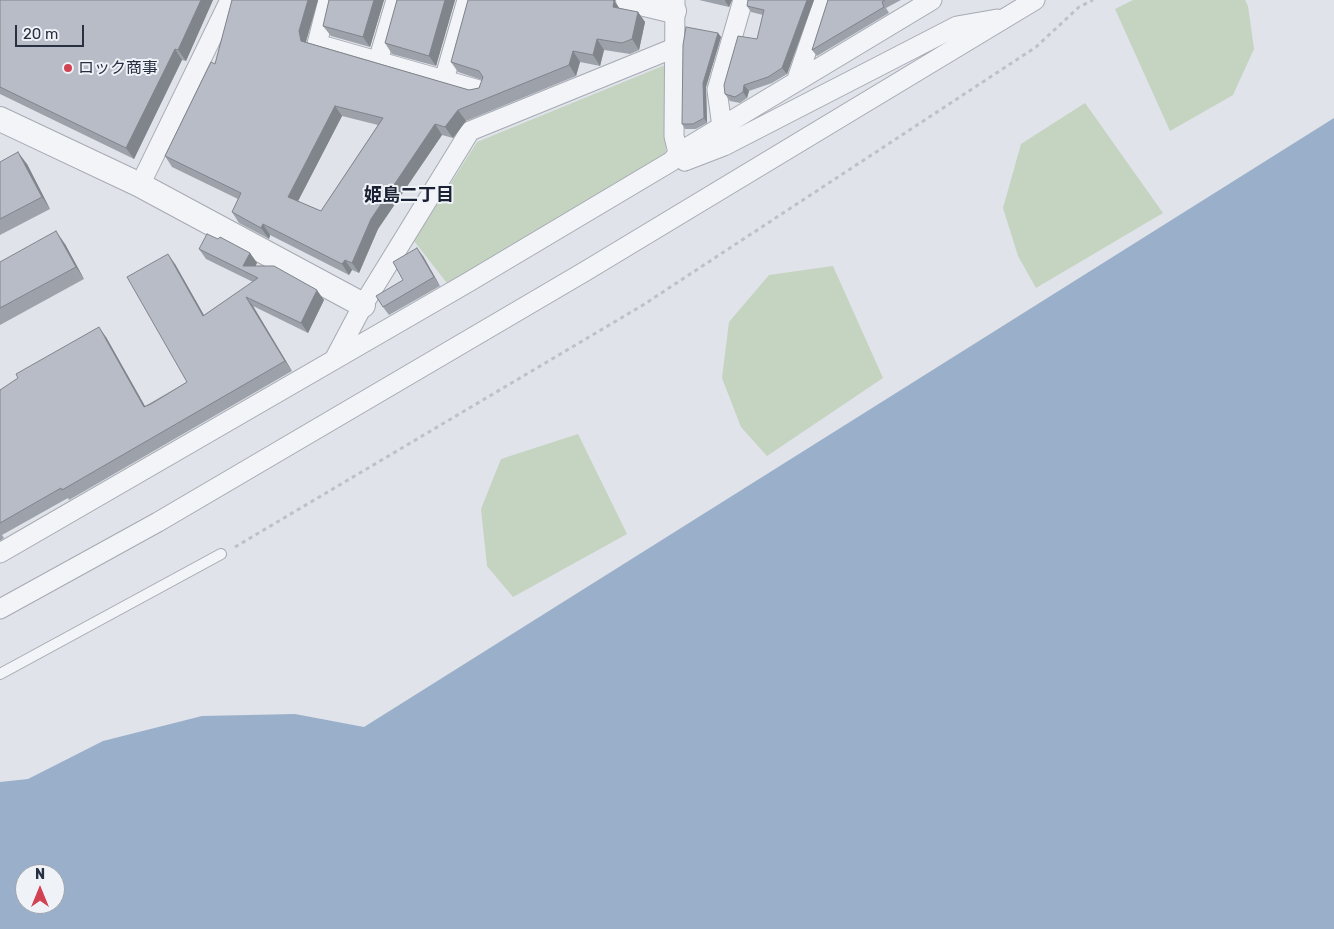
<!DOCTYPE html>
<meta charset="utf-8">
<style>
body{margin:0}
#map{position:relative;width:1334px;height:929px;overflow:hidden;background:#e0e3e9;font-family:Rubik,sans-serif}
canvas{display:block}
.north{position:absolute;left:15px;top:864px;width:50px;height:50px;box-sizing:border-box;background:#eff2f7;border:1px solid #9fa4ae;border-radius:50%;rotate:0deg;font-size:14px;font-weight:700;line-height:20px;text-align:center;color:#283041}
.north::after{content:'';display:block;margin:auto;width:18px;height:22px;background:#d14252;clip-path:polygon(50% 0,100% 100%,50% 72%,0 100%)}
.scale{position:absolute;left:15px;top:25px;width:69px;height:22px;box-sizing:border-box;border:2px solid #283041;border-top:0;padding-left:6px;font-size:15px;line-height:18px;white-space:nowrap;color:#283041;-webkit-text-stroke:4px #eff2f7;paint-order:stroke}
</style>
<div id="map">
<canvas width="1334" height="929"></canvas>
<div class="north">N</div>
<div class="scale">20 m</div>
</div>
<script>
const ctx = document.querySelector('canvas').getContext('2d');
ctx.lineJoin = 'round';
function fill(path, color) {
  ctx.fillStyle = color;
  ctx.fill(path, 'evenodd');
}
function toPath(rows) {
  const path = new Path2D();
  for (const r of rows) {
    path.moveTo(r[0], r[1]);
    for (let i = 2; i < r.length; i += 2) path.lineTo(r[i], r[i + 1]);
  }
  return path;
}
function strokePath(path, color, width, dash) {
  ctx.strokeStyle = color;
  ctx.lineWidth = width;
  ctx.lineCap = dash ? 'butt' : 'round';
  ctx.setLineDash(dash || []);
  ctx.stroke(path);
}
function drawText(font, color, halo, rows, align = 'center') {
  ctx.font = font + ' Rubik,"Noto Sans JP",sans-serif';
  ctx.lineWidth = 4;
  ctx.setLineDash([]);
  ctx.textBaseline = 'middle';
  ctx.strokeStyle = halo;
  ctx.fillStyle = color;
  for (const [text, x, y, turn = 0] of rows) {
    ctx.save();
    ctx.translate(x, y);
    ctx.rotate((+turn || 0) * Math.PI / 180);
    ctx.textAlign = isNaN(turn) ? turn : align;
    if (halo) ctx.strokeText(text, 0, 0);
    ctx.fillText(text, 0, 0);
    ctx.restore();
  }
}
fill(toPath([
 [1133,0,1245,0,1248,6,1254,49,1233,95,1170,131,1115,9],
 [665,65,666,158,450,287,414,241,477,142],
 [1085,103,1163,213,1036,288,1018,256,1003,208,1021,144],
 [833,266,883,378,767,456,741,427,722,378,729,322,769,275],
 [578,434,627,534,513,597,487,566,481,509,501,459]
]), '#c5d3c1');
fill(toPath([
 [1334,118,1334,929,0,929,0,782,28,779,103,741,202,716,295,714,364,727],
 [25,874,55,874,55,904,25,904]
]), '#9ab0ca');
const service = toPath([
 [0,674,221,554]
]);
const minor = toPath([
 [328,0,317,44,479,90],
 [675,0,674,136,678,153,685,161,724,146,957,26,997,19],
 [378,61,396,0],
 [444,80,467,0],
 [796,82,824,0],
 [722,127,717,90,743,0],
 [140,185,230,0],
 [334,360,363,305,470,131,674,48],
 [0,553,467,283,672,161,678,153,932,0],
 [0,609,158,522,584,272,1035,0]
]);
const tertiary = toPath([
 [628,0,674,11],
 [0,119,140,185,363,305]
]);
strokePath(service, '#a5aab3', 12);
strokePath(minor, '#a5aab3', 21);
strokePath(tertiary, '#a5aab3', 26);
strokePath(toPath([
 [235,547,643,305,1036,47,1079,7,1093,0]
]), '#bec1c8', 3, [4, 4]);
strokePath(service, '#f3f4f7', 10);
strokePath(minor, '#f3f4f7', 19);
strokePath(tertiary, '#f3f4f7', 24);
fill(toPath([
 [0,0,213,0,186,61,182,60,134,159,0,94],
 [232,0,318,0,306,42,469,90,479,88,482,80,458,72,451,62,468,0,615,0,615,2,619,8,638,12,645,22,639,50,630,54,604,50,600,66,580,62,576,76,466,121,453,138,442,135,378,229,359,273,352,270,349,275,270,235,269,239,239,223,232,212,238,199,172,167,165,156,215,64],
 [342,116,378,125,321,211,298,201],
 [329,0,384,0,370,47,331,36,323,26],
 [397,0,455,0,436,66,392,54,385,43],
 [699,0,732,0,729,7],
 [814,0,787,74,772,83,749,91,747,98,740,103,730,101,725,94,757,39,763,15,751,12,747,6],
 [828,0,901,0,886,8,889,13,817,56,812,50],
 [718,33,721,37,706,87,707,123,696,129,685,129,682,124],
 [0,162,27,164,50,209,0,235],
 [65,244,84,279,0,325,0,262],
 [199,249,250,253,257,263,255,266,324,300,308,333,253,306,292,371,69,500,68,498,2,535,4,538,0,541,0,390,106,337,145,406,187,382,175,264,204,315,253,282,206,259],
 [423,256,440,286,389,315,383,307]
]), '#9da2aa');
fill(toPath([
 [201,0,213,0,186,61,178,50],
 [308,0,318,0,306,41,309,52,301,41,299,31],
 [374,0,384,0,370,47,363,37],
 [445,0,455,0,436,66,429,56],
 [612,0,615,0,615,2,622,12,613,7],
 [725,0,732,0,729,7,725,1],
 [807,0,814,0,787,74,782,68],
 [638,12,645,22,639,50,632,39],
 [718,33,721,37,706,87,707,123,704,118,703,83],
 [597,39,604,50,600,66,593,55],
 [175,49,182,60,134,159,126,148],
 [573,51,580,62,576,76,569,65],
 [744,85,749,91,747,98,743,92],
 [335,106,342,116,295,207,288,197],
 [458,110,466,121,453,138,445,127],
 [435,124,442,135,378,229,359,273,352,263,371,219],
 [18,152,27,164,50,209,42,197],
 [263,224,270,235,269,239,261,228],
 [56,231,65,244,84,279,76,267],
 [417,248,423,256,440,286,434,277],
 [250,253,257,263,251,275,243,266],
 [168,254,175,264,210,326,203,316],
 [345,260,352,270,349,275,342,264],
 [317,290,324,300,308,333,301,323],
 [246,297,253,306,292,371,285,361],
 [99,327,106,337,151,417,144,407]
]), '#80848b');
const building = toPath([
 [0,0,201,0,178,50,175,49,126,148,0,87,0,0],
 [232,0,308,0,299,31,301,41,469,90,479,88,483,77,479,71,451,62,468,0,613,0,614,1,613,7,638,12,632,39,622,43,597,39,593,55,573,51,569,65,458,110,445,127,435,124,371,219,352,263,345,260,342,264,263,224,261,228,232,212,241,193,165,156,211,62,215,64,232,0],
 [335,106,383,118,321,211,288,197,335,106],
 [329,0,374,0,363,37,323,26,329,0],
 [397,0,445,0,429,56,385,43,397,0],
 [748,0,807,0,782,68,768,77,744,85,743,92,735,97,725,94,724,85,738,36,757,39,764,10,747,6,748,0],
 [828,0,885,0,882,2,884,7,812,50,828,0],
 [686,27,718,33,703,83,704,118,693,124,682,124,683,45,686,27],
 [18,152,42,197,0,219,0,162,18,152],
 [56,231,76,267,0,308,0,262,56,231],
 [207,234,218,239,220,237,250,253,243,266,274,266,317,290,301,323,246,297,285,361,62,490,61,488,0,523,0,390,18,378,16,374,99,327,144,407,151,404,187,382,127,277,168,254,203,316,258,278,199,249,207,234],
 [417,248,434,277,383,307,376,296,403,280,393,262,417,248]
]);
fill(building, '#b7bcc6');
strokePath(building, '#80848b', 1);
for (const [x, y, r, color] of [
 [68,68,5,"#d14252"]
]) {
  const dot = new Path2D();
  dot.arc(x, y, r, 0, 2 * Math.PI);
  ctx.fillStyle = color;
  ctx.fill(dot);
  strokePath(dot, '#eff2f7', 2);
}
drawText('16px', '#283041', '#eff2f7', [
 ["ロック商事",78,68]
], 'left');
drawText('bold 18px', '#1a2132', '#eff2f7', [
 ["姫島二丁目",409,196]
]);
</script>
